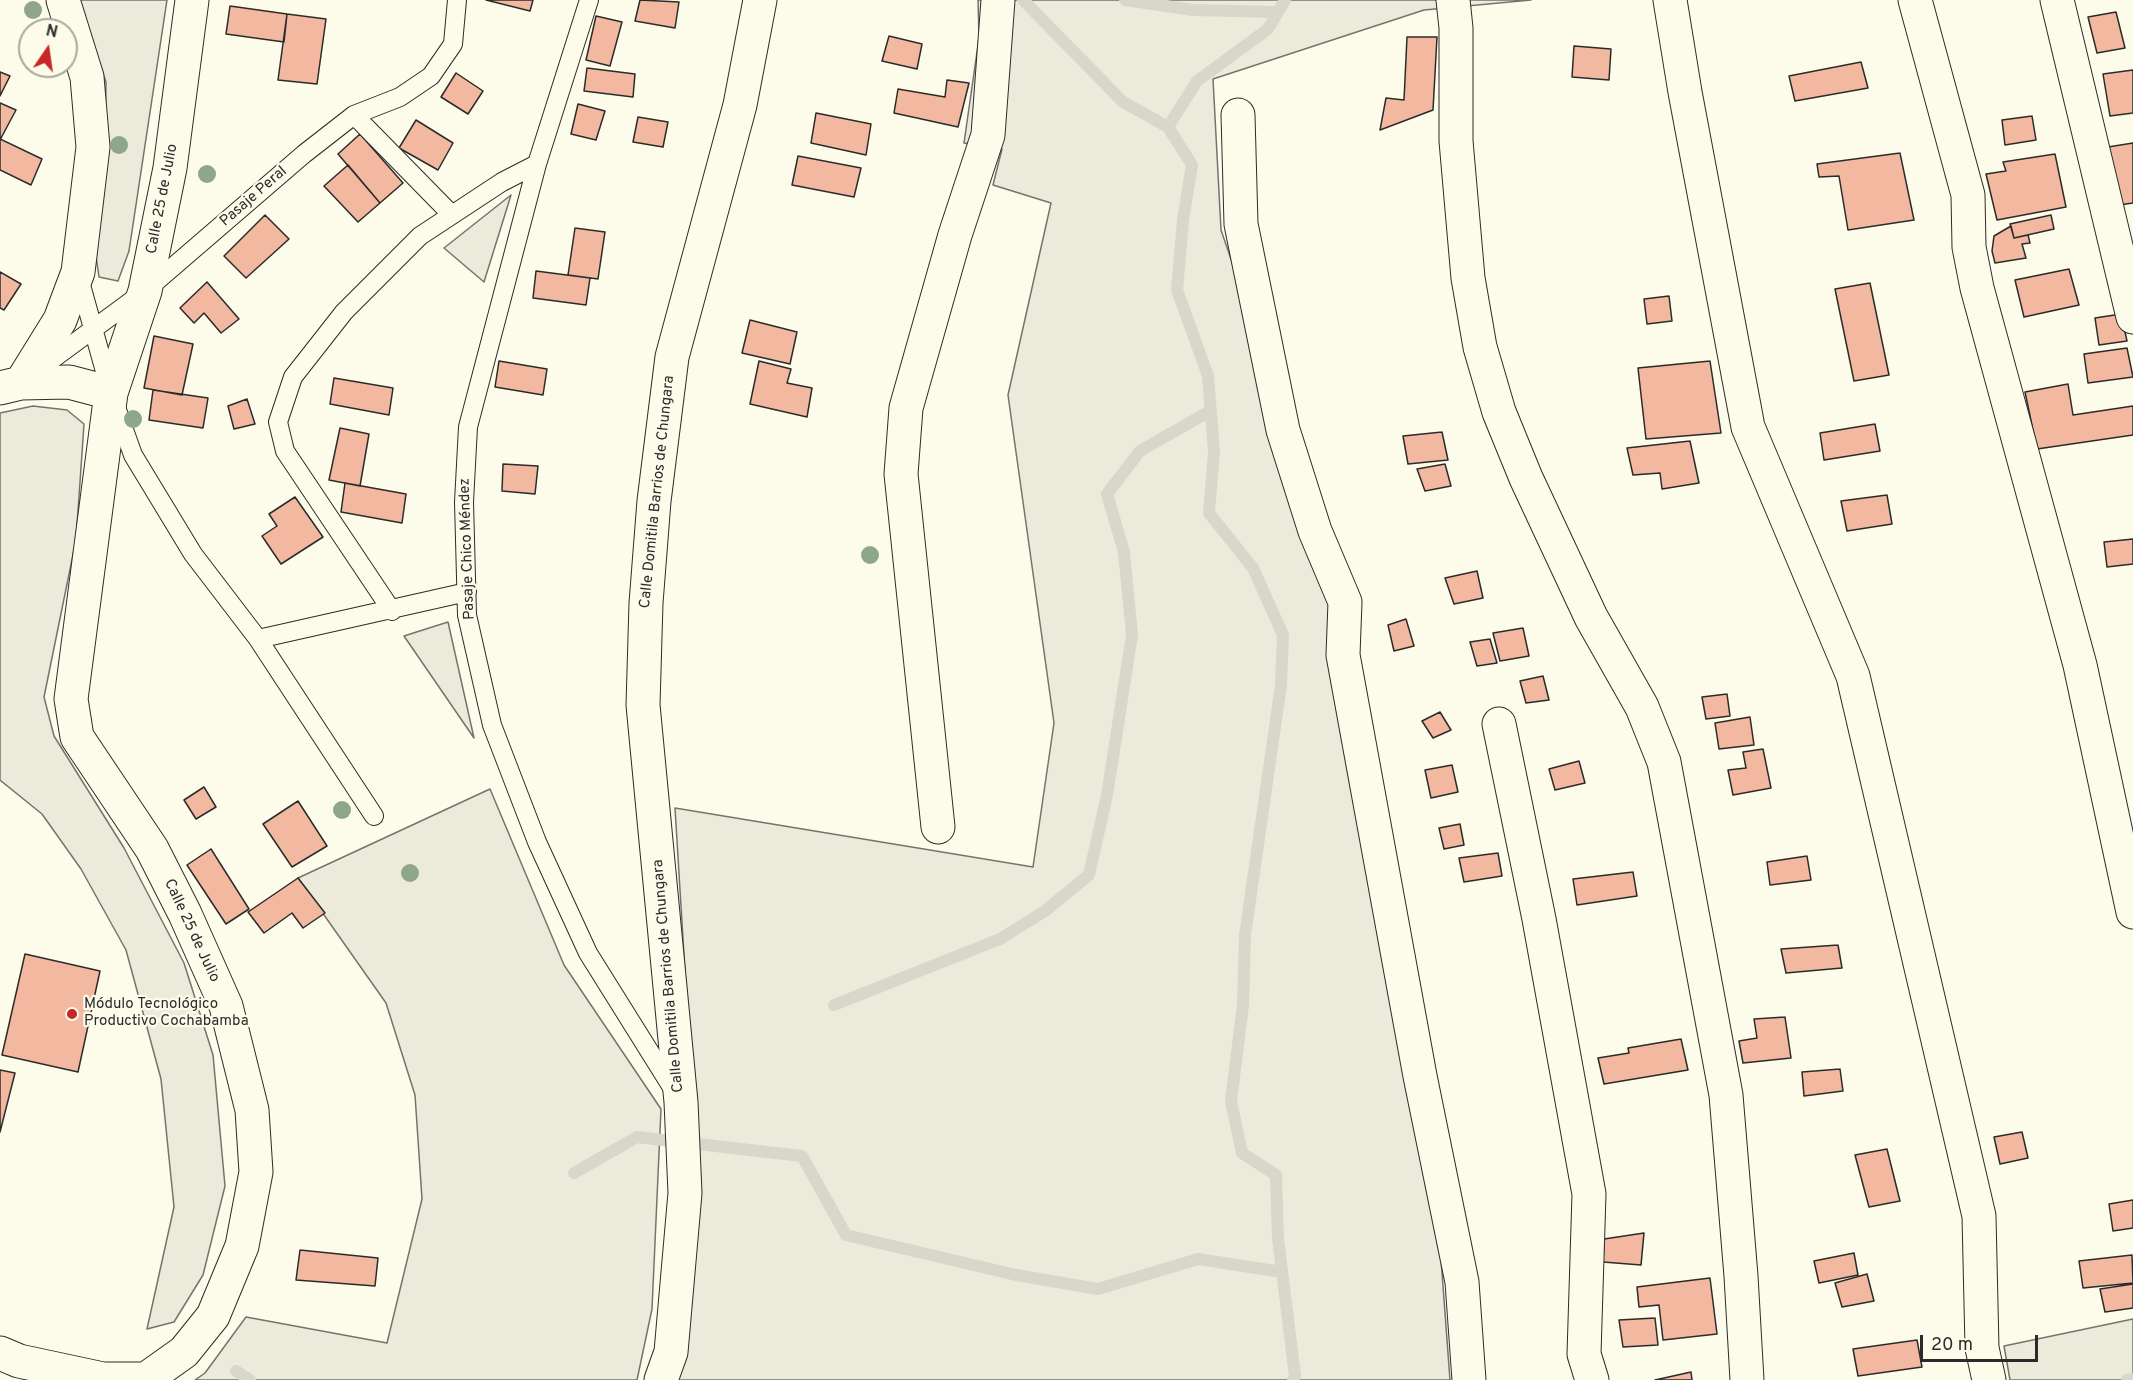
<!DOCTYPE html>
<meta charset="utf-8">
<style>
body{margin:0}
#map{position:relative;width:2133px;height:1380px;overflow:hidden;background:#fdfbea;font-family:Overpass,sans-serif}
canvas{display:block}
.north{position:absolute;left:18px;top:18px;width:60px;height:60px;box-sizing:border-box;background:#fdfbea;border:2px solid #a9a89e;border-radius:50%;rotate:13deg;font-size:16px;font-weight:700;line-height:24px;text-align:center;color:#2b2b2b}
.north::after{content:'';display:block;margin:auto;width:21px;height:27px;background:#c62828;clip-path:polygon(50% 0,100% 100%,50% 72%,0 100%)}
.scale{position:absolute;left:1920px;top:1335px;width:118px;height:27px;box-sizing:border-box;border:3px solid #2b2b2b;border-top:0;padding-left:8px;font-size:18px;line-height:21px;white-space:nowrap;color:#2b2b2b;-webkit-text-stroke:4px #fdfbea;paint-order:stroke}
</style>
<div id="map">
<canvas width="2133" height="1380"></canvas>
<div class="north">N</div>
<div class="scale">20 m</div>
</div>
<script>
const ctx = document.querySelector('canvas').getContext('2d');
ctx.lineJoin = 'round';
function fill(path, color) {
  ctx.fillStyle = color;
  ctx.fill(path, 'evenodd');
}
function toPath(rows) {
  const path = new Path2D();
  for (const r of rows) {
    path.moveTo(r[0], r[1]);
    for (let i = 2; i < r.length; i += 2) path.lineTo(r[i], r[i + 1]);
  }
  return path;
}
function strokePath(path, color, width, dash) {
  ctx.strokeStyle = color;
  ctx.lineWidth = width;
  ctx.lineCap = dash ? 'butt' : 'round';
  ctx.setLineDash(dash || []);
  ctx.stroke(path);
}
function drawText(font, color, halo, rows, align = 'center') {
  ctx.font = font + ' Overpass,sans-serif';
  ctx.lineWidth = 4.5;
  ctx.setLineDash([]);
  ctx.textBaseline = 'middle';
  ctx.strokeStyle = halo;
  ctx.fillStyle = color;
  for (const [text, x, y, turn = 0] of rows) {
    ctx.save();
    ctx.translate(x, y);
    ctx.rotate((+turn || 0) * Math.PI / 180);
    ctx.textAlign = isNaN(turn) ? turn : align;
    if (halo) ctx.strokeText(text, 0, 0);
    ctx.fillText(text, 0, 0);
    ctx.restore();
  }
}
const green = toPath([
 [78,0,167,0,129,251,118,281,99,277,96,256,105,155,106,82,78,0],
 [978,0,1531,0,1424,10,1213,79,1221,230,1267,364,1323,573,1439,1232,1450,1380,678,1380,697,1168,675,808,1033,867,1054,723,1008,395,1051,203,993,185,1002,149,964,143,979,38,978,0],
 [511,195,484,282,444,248,511,195],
 [33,406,67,410,84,424,76,540,44,697,54,736,124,848,184,963,213,1055,225,1186,203,1275,174,1322,147,1329,174,1207,161,1079,126,950,81,869,42,814,0,780,0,413,33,406],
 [448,622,474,738,404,636,448,622],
 [490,789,564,965,661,1109,652,1309,637,1380,195,1380,205,1373,246,1317,387,1343,422,1199,415,1095,386,1003,298,878,490,789],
 [2133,1319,2133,1380,2010,1380,2004,1346,2133,1319]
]);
fill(green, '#ecebdb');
strokePath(green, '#74746e', 1.5);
strokePath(toPath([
 [1023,0,1123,102,1168,127,1192,165,1183,220,1177,290,1208,376,1214,452,1209,513,1253,568,1283,635,1281,685,1245,935,1243,1005,1231,1101,1242,1153,1276,1175,1278,1239,1295,1376,1293,1380],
 [1125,0,1193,10,1277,12],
 [1168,127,1197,81,1268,29,1285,0],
 [834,1005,1000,939,1045,911,1089,875,1107,795,1132,635,1124,552,1107,494,1140,451,1210,411],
 [574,1173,637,1137,802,1156,846,1235,1016,1275,1098,1289,1198,1259,1282,1272],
 [236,1371,250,1380],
 [2127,1380,2133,1379]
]), '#d8d7c9', 12);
const building = toPath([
 [486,0,533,0,530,11,486,0],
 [640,0,679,2,675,28,635,21,640,0],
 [230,6,287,14,284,42,226,34,230,6],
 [2116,12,2125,48,2097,53,2088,17,2116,12],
 [287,14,326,19,317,84,278,80,287,14],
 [596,16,622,22,610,66,586,60,596,16],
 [889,36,922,44,917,69,882,61,889,36],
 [1407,37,1437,37,1433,110,1380,130,1386,98,1404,100,1407,37],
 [1574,46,1611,49,1609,80,1572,77,1574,46],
 [1861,62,1868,88,1795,101,1789,76,1861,62],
 [587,68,635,74,633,97,584,91,587,68],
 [2133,70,2133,113,2110,116,2103,74,2133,70],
 [0,72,10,76,0,96,0,72],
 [456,73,483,91,468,114,441,97,456,73],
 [947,80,969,83,958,127,894,113,898,89,945,97,947,80],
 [0,103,16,110,0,140,0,103],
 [578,104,605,111,596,140,571,134,578,104],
 [816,113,871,124,866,155,811,143,816,113],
 [2032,116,2036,140,2005,145,2002,120,2032,116],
 [638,117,668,122,663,147,633,142,638,117],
 [416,120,453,143,438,170,399,148,416,120],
 [360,134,403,183,380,203,338,154,360,134],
 [0,139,42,159,31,185,0,170,0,139],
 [2133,143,2133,203,2119,205,2108,147,2133,143],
 [1900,153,1914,220,1848,230,1839,176,1819,177,1817,164,1900,153],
 [2055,154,2066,207,1997,220,1986,174,2006,171,2003,162,2055,154],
 [798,156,861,168,854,197,792,185,798,156],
 [348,165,380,203,358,222,324,186,348,165],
 [265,215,289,239,246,278,224,256,265,215],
 [2051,215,2054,229,2014,238,2010,224,2051,215],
 [2011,226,2014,238,2028,235,2030,243,2022,244,2026,258,1995,263,1992,251,1994,236,2011,226],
 [575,228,605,232,598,279,568,275,575,228],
 [2069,269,2079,305,2024,317,2015,280,2069,269],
 [536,271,590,278,586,305,533,298,536,271],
 [0,272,21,284,4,310,0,308,0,272],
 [207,282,239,319,221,333,204,313,194,323,180,308,207,282],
 [1870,283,1889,375,1854,381,1835,289,1870,283],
 [1669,296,1672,321,1647,324,1644,299,1669,296],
 [2121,314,2127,341,2099,345,2095,318,2121,314],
 [750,320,797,332,790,364,742,353,750,320],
 [154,336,193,344,182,395,144,388,154,336],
 [2127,348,2133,377,2088,383,2084,354,2127,348],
 [499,361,547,369,543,395,495,387,499,361],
 [759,361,791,369,787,383,812,388,807,417,750,404,759,361],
 [1710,361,1721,433,1646,439,1638,368,1710,361],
 [334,378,393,388,389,415,330,404,334,378],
 [2068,384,2073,415,2133,406,2133,435,2037,449,2025,392,2068,384],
 [153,390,208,398,203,428,149,420,153,390],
 [247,399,255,424,234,429,228,406,247,399],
 [1875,424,1880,451,1824,460,1820,433,1875,424],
 [340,428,369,434,360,486,329,480,340,428],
 [1442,432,1448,460,1408,464,1403,436,1442,432],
 [1690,441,1699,483,1662,489,1660,473,1633,475,1627,448,1690,441],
 [503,464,538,466,535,494,502,491,503,464],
 [1445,464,1451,486,1425,491,1417,469,1445,464],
 [345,483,406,494,402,523,341,512,345,483],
 [1887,495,1892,524,1847,531,1841,501,1887,495],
 [295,497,323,537,281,564,262,536,277,526,269,514,295,497],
 [2133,539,2133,564,2107,567,2104,542,2133,539],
 [1477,571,1483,598,1454,604,1445,578,1477,571],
 [1406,619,1414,646,1394,651,1388,625,1406,619],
 [1523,628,1529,656,1500,661,1493,633,1523,628],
 [1490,639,1497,663,1477,666,1470,642,1490,639],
 [1543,676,1549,700,1526,703,1520,681,1543,676],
 [1727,694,1730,716,1706,719,1702,697,1727,694],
 [1440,712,1451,730,1433,738,1422,721,1440,712],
 [1750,717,1754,745,1719,749,1715,723,1750,717],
 [1763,749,1771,788,1733,795,1728,770,1746,768,1743,752,1763,749],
 [1579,761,1585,783,1555,790,1549,769,1579,761],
 [1452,765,1458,792,1431,798,1425,770,1452,765],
 [204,787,216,807,196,819,184,800,204,787],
 [298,801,327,846,292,867,263,824,298,801],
 [1460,824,1464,845,1444,849,1439,828,1460,824],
 [211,849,249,909,226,924,187,865,211,849],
 [1498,853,1502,876,1464,882,1459,858,1498,853],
 [1807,856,1811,880,1770,885,1767,862,1807,856],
 [1633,872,1637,896,1577,905,1573,879,1633,872],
 [298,878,325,913,303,928,292,913,264,933,248,912,298,878],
 [1838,945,1842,968,1786,973,1781,949,1838,945],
 [25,954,100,971,78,1072,2,1055,25,954],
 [1785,1017,1791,1058,1743,1063,1739,1041,1757,1038,1754,1019,1785,1017],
 [1681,1039,1688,1070,1604,1084,1598,1058,1629,1053,1628,1048,1681,1039],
 [1840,1069,1843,1091,1804,1096,1802,1072,1840,1069],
 [0,1070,15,1073,0,1132,0,1070],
 [2022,1132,2028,1158,2000,1164,1994,1137,2022,1132],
 [1887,1149,1900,1201,1869,1207,1855,1155,1887,1149],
 [2133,1200,2133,1228,2113,1231,2109,1204,2133,1200],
 [1644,1233,1641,1265,1603,1262,1604,1239,1644,1233],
 [300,1250,378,1258,375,1286,296,1280,300,1250],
 [1854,1253,1858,1275,1819,1283,1814,1261,1854,1253],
 [2132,1255,2133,1283,2083,1288,2079,1261,2132,1255],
 [1867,1274,1874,1301,1842,1307,1835,1283,1867,1274],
 [1710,1278,1717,1334,1663,1340,1659,1305,1639,1307,1637,1287,1710,1278],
 [2133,1284,2133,1308,2105,1312,2100,1289,2133,1284],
 [1655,1318,1658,1345,1623,1347,1619,1320,1655,1318],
 [1917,1340,1922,1367,1858,1376,1853,1349,1917,1340],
 [1691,1372,1692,1380,1655,1380,1691,1372]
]);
fill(building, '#f2b8a0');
strokePath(building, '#2b2b2b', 1.5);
const lane = toPath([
 [589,0,537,164,468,427,464,502,467,615,492,725,537,842,588,953,673,1089],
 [354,115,452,215],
 [79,278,111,393,133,455,193,554,258,639,374,816],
 [39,369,145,291,304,154,354,115,400,97,431,76,453,44,457,0],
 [392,611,285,451,278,422,293,377,344,312,420,236,502,182,537,164],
 [258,639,467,592]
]);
const street = toPath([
 [1453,0,1456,28,1456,141,1468,278,1480,347,1499,412,1526,478,1591,617,1642,707,1664,762,1726,1095,1741,1276,1747,1380],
 [1670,0,1685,92,1748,427,1853,676,1979,1216,1982,1348,1989,1380],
 [1915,0,1968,195,1969,247,1977,288,2080,665,2133,912],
 [2057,0,2133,317],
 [1238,115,1241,224,1283,430,1315,531,1345,602,1343,655,1420,1076,1462,1282,1469,1380],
 [21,383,60,320,78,272,93,147,87,77,63,0],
 [0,388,21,383,69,382,111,393,71,699,77,737,152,849,185,914,226,1006,252,1110,256,1172,242,1246,213,1316,184,1352,146,1379,103,1379,19,1361,0,1353],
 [111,393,145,291,170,168,192,0],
 [1499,724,1539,919,1589,1194,1584,1354,1592,1380],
 [938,827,901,474,906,408,955,235,988,135,998,0],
 [661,1380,671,1352,685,1193,681,1102,643,705,646,603,654,501,672,357,740,105,760,0]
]);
strokePath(lane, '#2b2b2b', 20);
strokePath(street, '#2b2b2b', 35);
strokePath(lane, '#fdfbea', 18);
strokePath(street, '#fdfbea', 33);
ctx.fillStyle = '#8ea78a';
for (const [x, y] of [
 [33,10],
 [119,145],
 [207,174],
 [133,419],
 [870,555],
 [342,810],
 [410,873]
]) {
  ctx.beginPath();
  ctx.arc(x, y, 9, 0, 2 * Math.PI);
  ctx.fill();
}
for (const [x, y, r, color] of [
 [72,1014,6,"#c62828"]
]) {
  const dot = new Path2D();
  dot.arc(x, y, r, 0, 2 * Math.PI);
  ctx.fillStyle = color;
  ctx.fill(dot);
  strokePath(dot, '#fdfbea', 2);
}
drawText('15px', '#2b2b2b', '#fdfbea', [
 ["Pasaje Peral",254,197,-41],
 ["Calle 25 de Julio",163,199,-79],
 ["Calle Domitila Barrios de Chungara",658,492,-84],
 ["Pasaje Chico Méndez",468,549,-92],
 ["Calle 25 de Julio",191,931,65],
 ["Calle Domitila Barrios de Chungara",669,976,-95]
]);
drawText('15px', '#2b2b2b', '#fdfbea', [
 ["Módulo Tecnológico",84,1005],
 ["Productivo Cochabamba",84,1022]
], 'left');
</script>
